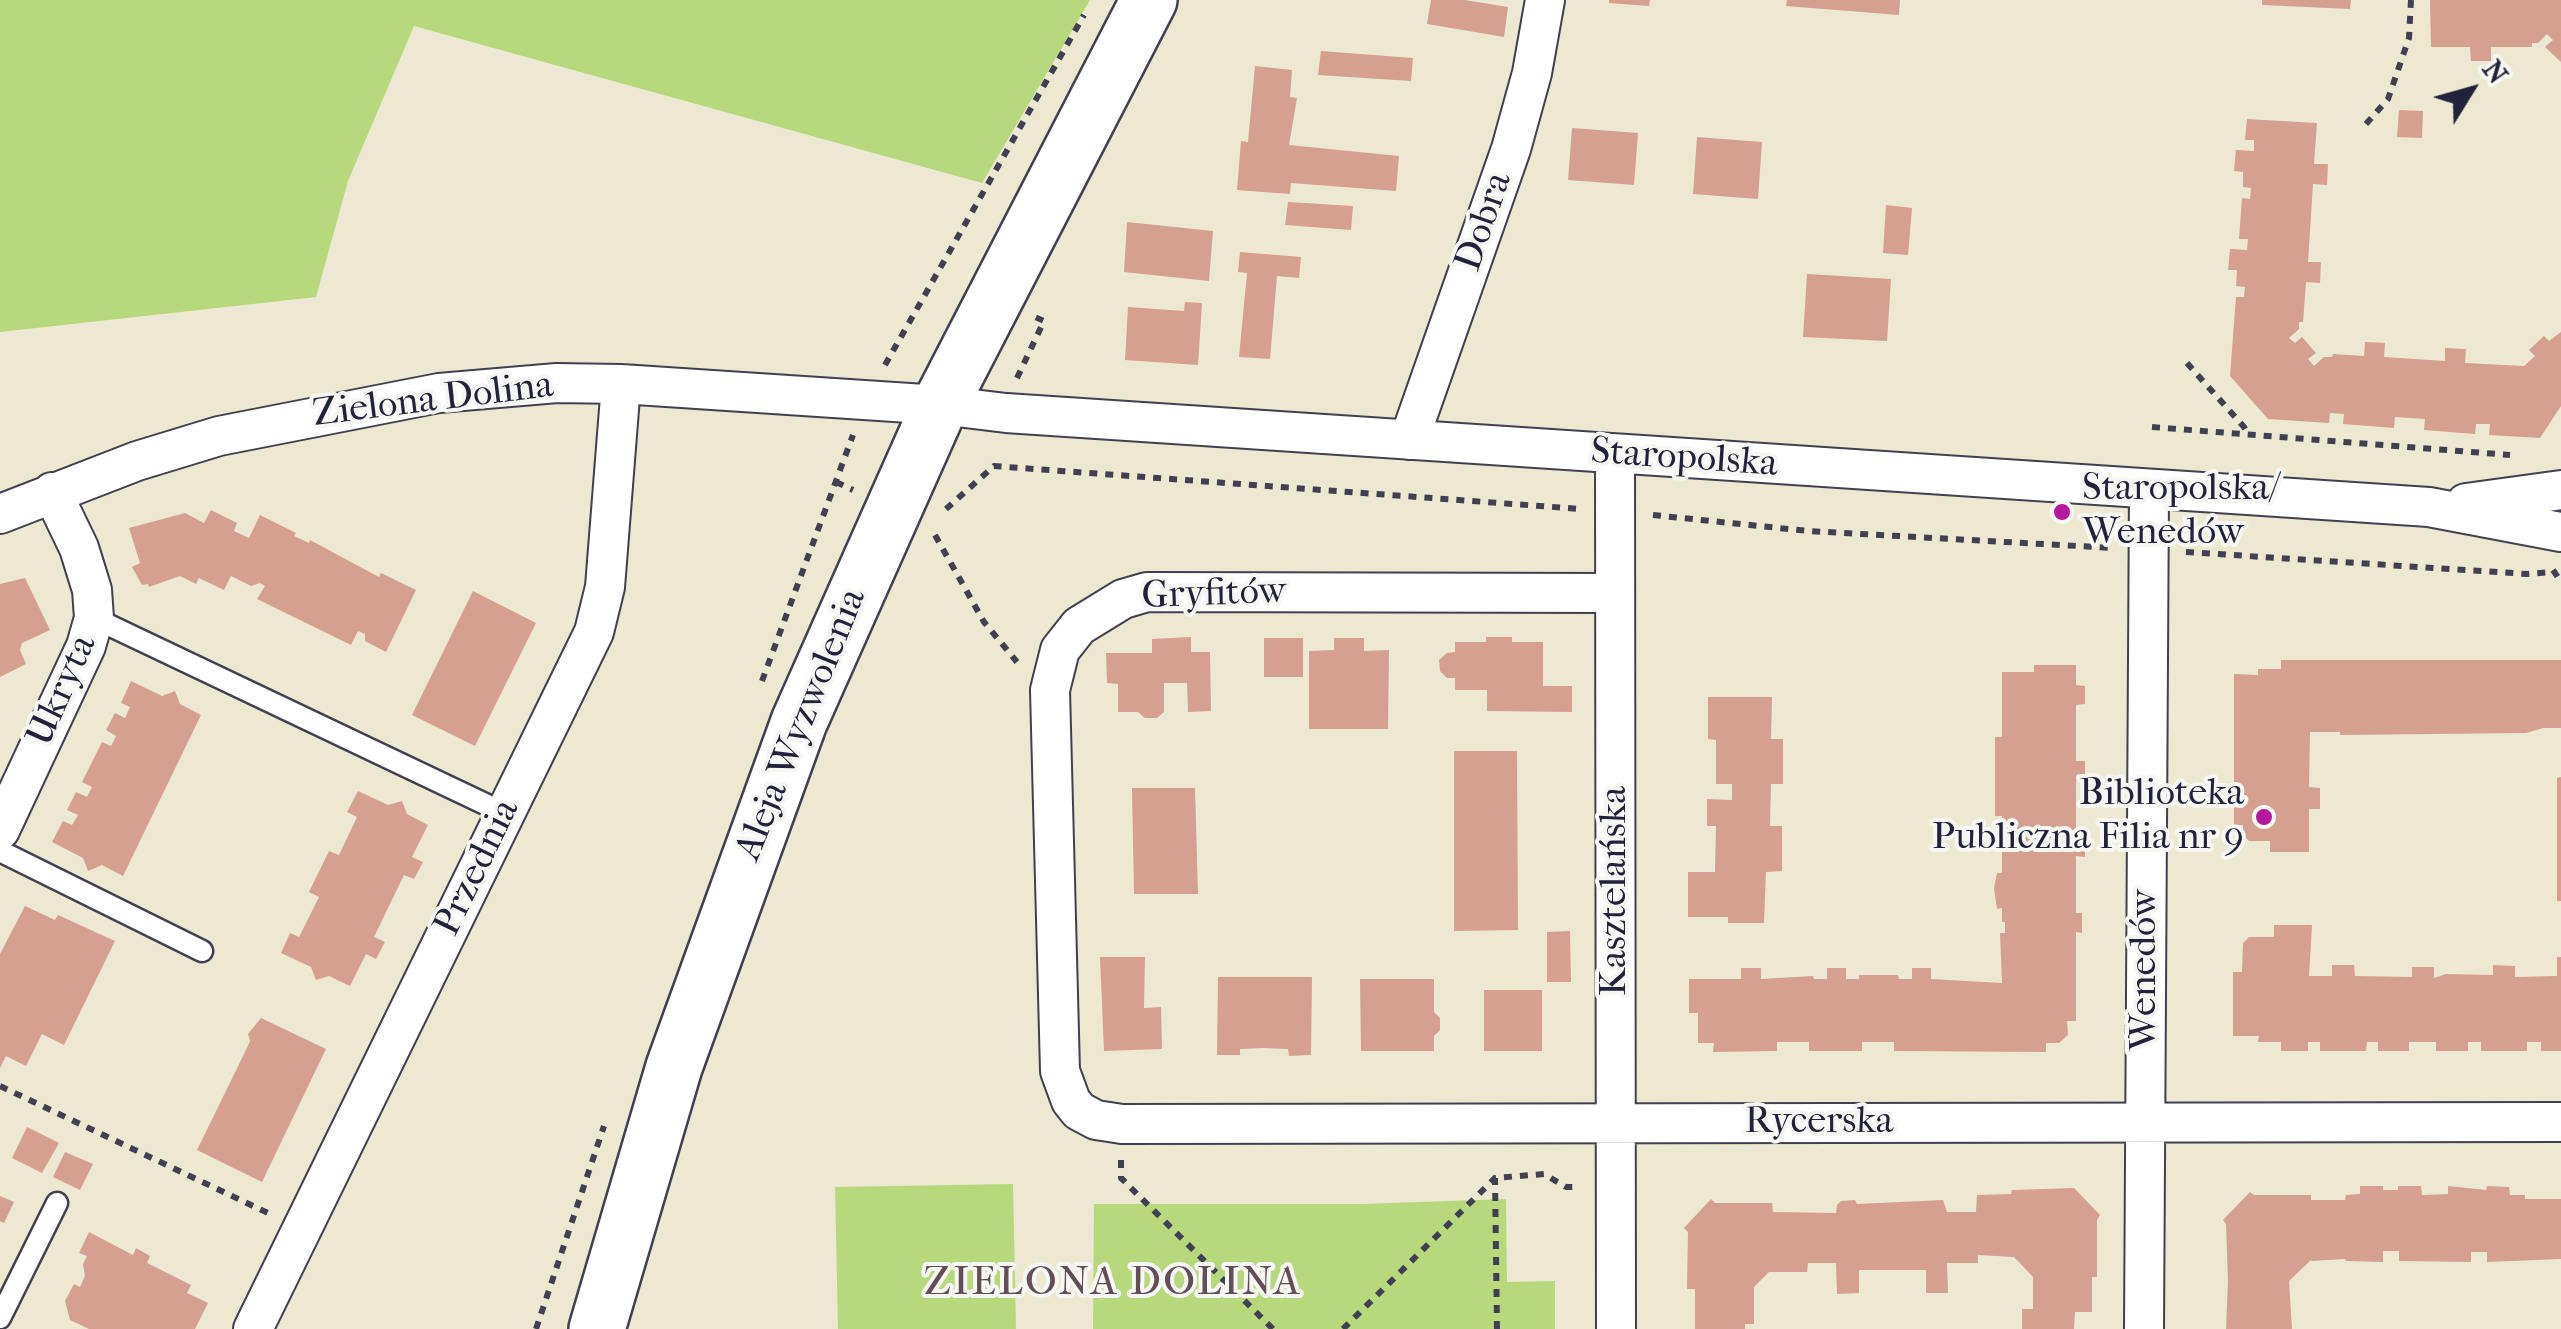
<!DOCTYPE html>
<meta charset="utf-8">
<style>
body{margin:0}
#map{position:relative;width:2561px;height:1329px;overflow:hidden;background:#ede8d1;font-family:"IM FELL French Canon",serif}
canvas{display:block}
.north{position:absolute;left:2421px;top:40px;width:100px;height:100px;-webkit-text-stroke:8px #f6f6f2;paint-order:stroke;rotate:53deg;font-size:28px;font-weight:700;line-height:40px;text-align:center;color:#22223b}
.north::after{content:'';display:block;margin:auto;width:35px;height:45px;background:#22223b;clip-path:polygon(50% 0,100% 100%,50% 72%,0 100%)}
</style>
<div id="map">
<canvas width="2561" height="1329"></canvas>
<div class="north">N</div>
</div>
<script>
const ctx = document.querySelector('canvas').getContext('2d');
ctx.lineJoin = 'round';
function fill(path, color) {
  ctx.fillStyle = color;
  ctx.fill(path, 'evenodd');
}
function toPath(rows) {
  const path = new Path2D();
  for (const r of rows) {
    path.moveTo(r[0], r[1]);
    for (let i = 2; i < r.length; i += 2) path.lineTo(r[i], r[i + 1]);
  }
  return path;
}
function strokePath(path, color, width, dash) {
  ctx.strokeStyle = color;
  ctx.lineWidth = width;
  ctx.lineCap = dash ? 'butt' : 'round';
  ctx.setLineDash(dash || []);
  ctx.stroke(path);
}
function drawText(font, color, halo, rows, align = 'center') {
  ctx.font = font + ' "IM FELL French Canon",serif';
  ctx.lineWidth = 8;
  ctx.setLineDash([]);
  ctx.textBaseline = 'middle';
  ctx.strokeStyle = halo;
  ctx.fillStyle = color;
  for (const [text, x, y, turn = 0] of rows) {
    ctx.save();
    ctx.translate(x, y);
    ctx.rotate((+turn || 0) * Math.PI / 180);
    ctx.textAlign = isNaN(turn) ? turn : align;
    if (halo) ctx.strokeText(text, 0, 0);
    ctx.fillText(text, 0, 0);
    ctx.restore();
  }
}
fill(toPath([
 [0,0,1090,0,982,183,414,26,348,181,316,297,0,332],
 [1013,1184,1016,1329,838,1329,835,1187],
 [1506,1199,1507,1282,1555,1281,1555,1329,1093,1329,1094,1204,1362,1204]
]), '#b8d87e');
fill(toPath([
 [1431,0,1465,0,1508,7,1504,37,1427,24],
 [1609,0,1650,0,1649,6,1609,3],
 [1787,0,1900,0,1899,15,1786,6],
 [2262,0,2351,0,2350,9,2262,5],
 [2430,0,2561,0,2561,62,2545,47,2553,40,2547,34,2538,43,2532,43,2532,47,2491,47,2491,61,2471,61,2470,47,2431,47],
 [1321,51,1413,58,1411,81,1318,75],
 [1255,66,1292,70,1290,97,1297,98,1289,145,1399,156,1396,191,1291,183,1290,194,1237,190,1241,141,1248,142],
 [2399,110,2423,111,2422,138,2397,137],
 [2247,119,2317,123,2314,164,2328,164,2327,185,2313,184,2308,262,2321,262,2320,283,2306,282,2303,322,2299,322,2299,329,2289,338,2295,343,2302,337,2316,353,2308,359,2314,366,2324,357,2332,357,2333,354,2364,356,2365,342,2385,343,2384,357,2445,361,2445,348,2466,349,2465,363,2524,366,2535,356,2529,350,2544,336,2549,341,2561,332,2561,406,2540,438,2489,435,2490,424,2476,424,2475,434,2424,430,2425,419,2395,417,2394,428,2343,424,2344,414,2330,413,2329,423,2268,419,2230,376,2236,297,2244,297,2245,287,2236,286,2237,270,2228,270,2230,249,2247,250,2248,239,2239,239,2242,198,2250,199,2251,188,2243,187,2243,172,2234,171,2236,150,2254,151,2254,140,2245,140],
 [1572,128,1638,133,1634,185,1568,180],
 [1697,137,1762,142,1758,199,1693,194],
 [1288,202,1353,206,1351,230,1285,225],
 [1886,205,1912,208,1908,255,1883,253],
 [1127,222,1213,231,1209,281,1124,272],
 [1240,252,1301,257,1299,278,1277,276,1270,359,1239,357,1247,273,1238,272],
 [1807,274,1891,279,1887,341,1803,337],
 [1185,302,1202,303,1198,365,1125,360,1128,307,1184,311],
 [211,510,237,523,234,531,249,538,260,515,296,533,294,536,309,543,310,540,379,577,381,573,416,590,386,652,365,641,365,634,358,631,351,645,257,599,265,586,260,583,251,586,231,576,224,590,199,578,196,584,180,576,149,587,148,584,142,585,132,567,140,563,129,528,185,513,204,523],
 [25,578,50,630,22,643,20,650,26,664,0,677,0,584],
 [473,591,536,623,475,746,412,715],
 [1191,637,1191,652,1210,652,1211,711,1188,712,1187,683,1164,683,1164,712,1157,718,1145,718,1138,712,1118,712,1118,684,1107,683,1106,653,1152,653,1152,639],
 [1486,637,1512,637,1512,642,1543,642,1543,686,1572,686,1572,712,1487,711,1487,690,1455,690,1455,678,1447,678,1440,671,1439,660,1447,653,1455,652,1455,642,1486,642],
 [1264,638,1303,638,1303,677,1264,677],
 [1334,638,1364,638,1364,651,1389,650,1388,729,1309,729,1309,651,1334,650],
 [2281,660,2561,660,2561,728,2543,728,2526,733,2340,735,2340,732,2310,732,2309,787,2320,788,2320,809,2309,809,2309,852,2270,852,2270,841,2249,841,2243,835,2243,825,2234,825,2234,674,2258,675,2258,669,2281,669],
 [2034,665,2076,665,2076,685,2085,686,2085,704,2076,705,2076,761,2085,761,2085,781,2076,781,2076,837,2085,837,2085,857,2076,856,2076,913,2082,913,2082,933,2076,932,2076,1021,2067,1021,2068,1035,2059,1043,2046,1043,2046,1052,1894,1051,1894,1042,1862,1042,1862,1051,1809,1051,1809,1042,1777,1042,1777,1051,1713,1052,1714,1043,1698,1043,1698,1013,1689,1013,1689,979,1741,979,1741,968,1761,968,1761,979,1813,976,1814,979,1827,979,1827,968,1846,968,1846,979,1859,979,1859,975,1898,975,1899,979,1912,979,1912,968,1931,968,1931,979,2002,983,2000,933,2005,933,2005,922,2002,922,2002,908,1997,909,1994,888,1997,873,2002,873,2002,816,1995,816,1995,737,2002,737,2002,672,2034,672],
 [131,681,162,696,175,691,180,704,201,715,123,876,102,865,88,871,83,858,52,842,63,821,72,825,78,815,67,810,76,792,87,797,92,787,82,782,102,742,111,746,116,736,106,730,115,713,125,718,130,707,121,703],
 [1708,697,1772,697,1771,739,1783,739,1783,784,1771,784,1770,826,1782,826,1782,871,1766,872,1764,923,1728,923,1728,917,1688,917,1688,872,1715,872,1716,826,1707,826,1707,799,1732,800,1732,784,1716,784,1716,740,1708,739],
 [1454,751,1517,751,1518,930,1454,931],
 [2561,777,2561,901,2557,901,2557,778],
 [1132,788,1195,788,1198,894,1134,894],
 [358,791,388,805,402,801,407,814,428,825,412,857,423,862,414,879,404,875,374,937,385,942,376,959,366,954,350,986,329,976,316,980,311,967,281,953,290,933,299,937,319,897,309,892,329,851,339,855,357,817,347,812],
 [25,906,55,920,58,915,115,941,64,1045,42,1034,26,1066,6,1056,0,1068,0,954],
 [2274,925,2312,925,2309,976,2332,976,2332,965,2354,965,2355,976,2412,977,2412,967,2434,967,2434,978,2446,974,2493,975,2493,965,2515,966,2515,977,2557,976,2557,957,2561,957,2561,1051,2541,1051,2541,1042,2527,1042,2527,1051,2481,1051,2481,1042,2468,1042,2468,1051,2436,1051,2436,1042,2409,1042,2409,1051,2378,1051,2378,1042,2367,1042,2366,1051,2320,1051,2320,1042,2308,1042,2308,1051,2281,1051,2281,1042,2258,1042,2259,1036,2233,1036,2233,972,2242,972,2243,943,2249,937,2274,937],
 [1570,931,1571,982,1547,982,1547,932],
 [1100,957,1145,957,1144,1008,1161,1007,1162,1049,1104,1051],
 [1218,977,1312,977,1311,1055,1289,1056,1288,1049,1263,1048,1240,1049,1240,1055,1217,1055],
 [1360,979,1434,979,1434,1012,1440,1018,1440,1030,1434,1036,1434,1051,1361,1051],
 [1484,990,1542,990,1542,1051,1484,1051],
 [261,1018,326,1049,262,1182,197,1150,245,1052,250,1041,248,1034],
 [27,1127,59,1143,42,1173,12,1158],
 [65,1152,93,1164,80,1190,53,1177],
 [2360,1186,2383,1186,2383,1190,2398,1190,2398,1186,2421,1186,2422,1195,2448,1194,2448,1186,2486,1190,2487,1186,2509,1187,2510,1195,2525,1195,2525,1199,2561,1199,2561,1259,2487,1262,2487,1252,2471,1252,2471,1262,2399,1261,2399,1251,2383,1251,2383,1262,2346,1261,2345,1259,2311,1261,2312,1259,2289,1281,2292,1329,2226,1329,2228,1281,2226,1224,2223,1220,2250,1192,2254,1195,2311,1195,2311,1200,2345,1200,2346,1195,2360,1194],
 [2074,1188,2100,1215,2097,1220,2097,1277,2092,1277,2092,1312,2075,1312,2074,1329,2022,1329,2022,1309,2033,1309,2033,1277,2014,1257,1978,1255,1978,1263,1947,1263,1948,1293,1926,1293,1926,1270,1859,1270,1859,1293,1837,1294,1836,1263,1808,1263,1807,1272,1769,1272,1754,1287,1754,1324,1745,1324,1745,1329,1695,1329,1695,1289,1687,1289,1688,1232,1684,1228,1711,1199,1715,1203,1772,1203,1773,1212,1836,1213,1837,1205,1841,1201,1855,1200,1857,1204,1943,1200,1947,1212,1976,1212,1977,1195,2011,1194,2012,1190],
 [0,1196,14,1202,4,1223,0,1221],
 [89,1232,133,1255,136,1248,150,1256,147,1263,191,1285,187,1293,208,1303,195,1329,89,1329,70,1320,65,1301,74,1284,80,1287,85,1276,83,1264,87,1256,79,1253]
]), '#d5a08f');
const lane = toPath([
 [94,618,504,813],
 [0,851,202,951],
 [0,1318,57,1203]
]);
const street = toPath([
 [1409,440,1511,149,1532,73,1545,0],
 [1615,454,1616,1329],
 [2466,503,2561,490],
 [0,514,137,461,219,436,439,393,557,383,621,384,940,405,1006,413,2429,507,2561,532],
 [1615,593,1147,592,1123,599,1079,626,1060,650,1050,690,1060,1071,1071,1101,1079,1111,1096,1120,1122,1124,2561,1122],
 [0,830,86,646,94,618,92,590,79,548,52,492],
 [253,1329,594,632,605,587,621,384],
 [2144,1329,2149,491]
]);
const secondary = toPath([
 [597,1329,674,1067,799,722,940,405,1149,0]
]);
strokePath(lane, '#404052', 25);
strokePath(street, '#404052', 42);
strokePath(secondary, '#404052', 60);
strokePath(toPath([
 [2366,124,2388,99,2409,38,2411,0],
 [2187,363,2244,427,2249,436],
 [885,365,1084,15],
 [1017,378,1044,321,1035,317],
 [2152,427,2510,455],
 [836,482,853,490],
 [946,509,994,466,1581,509],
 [1653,515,1808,531,2114,548],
 [935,535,984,622,1017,662],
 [2186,552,2527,574,2553,572],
 [2553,570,2561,582],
 [762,681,853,435],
 [0,1086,270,1214],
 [1121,1160,1121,1178,1273,1329],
 [536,1329,604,1126],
 [1343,1329,1495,1178],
 [1497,1329,1495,1178,1544,1174,1566,1187,1579,1187]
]), '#404052', 6, [8, 8]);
strokePath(lane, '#fff', 20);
strokePath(street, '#fff', 38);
strokePath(secondary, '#fff', 55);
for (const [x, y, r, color] of [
 [2062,512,10,"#b5179e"],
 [2264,817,10,"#b5179e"]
]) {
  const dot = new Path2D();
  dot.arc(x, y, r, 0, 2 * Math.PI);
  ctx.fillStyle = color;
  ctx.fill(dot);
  strokePath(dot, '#f6f6f2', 4);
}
drawText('38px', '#22223b', '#f6f6f2', [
 ["Dobra",1485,222,-71],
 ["Zielona Dolina",433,401,-7],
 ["Staropolska",1684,459,4],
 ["Gryfitów",1214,595,-2],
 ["Ukryta",63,691,-66],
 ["Aleja Wyzwolenia",802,725,-68],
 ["Przednia",478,868,-64],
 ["Kasztelańska",1616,891,-90],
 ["Wenedów",2146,970,-90],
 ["Rycerska",1819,1123]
]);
drawText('38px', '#22223b', '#f6f6f2', [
 ["Staropolska/",2082,490],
 ["Wenedów",2082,534],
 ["Biblioteka",2244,795,"right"],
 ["Publiczna Filia nr 9",2244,839,"right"]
], 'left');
ctx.letterSpacing = '2.5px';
drawText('40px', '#614e58', '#f6f6f2', [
 ["ZIELONA DOLINA",1113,1284]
]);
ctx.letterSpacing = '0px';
</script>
